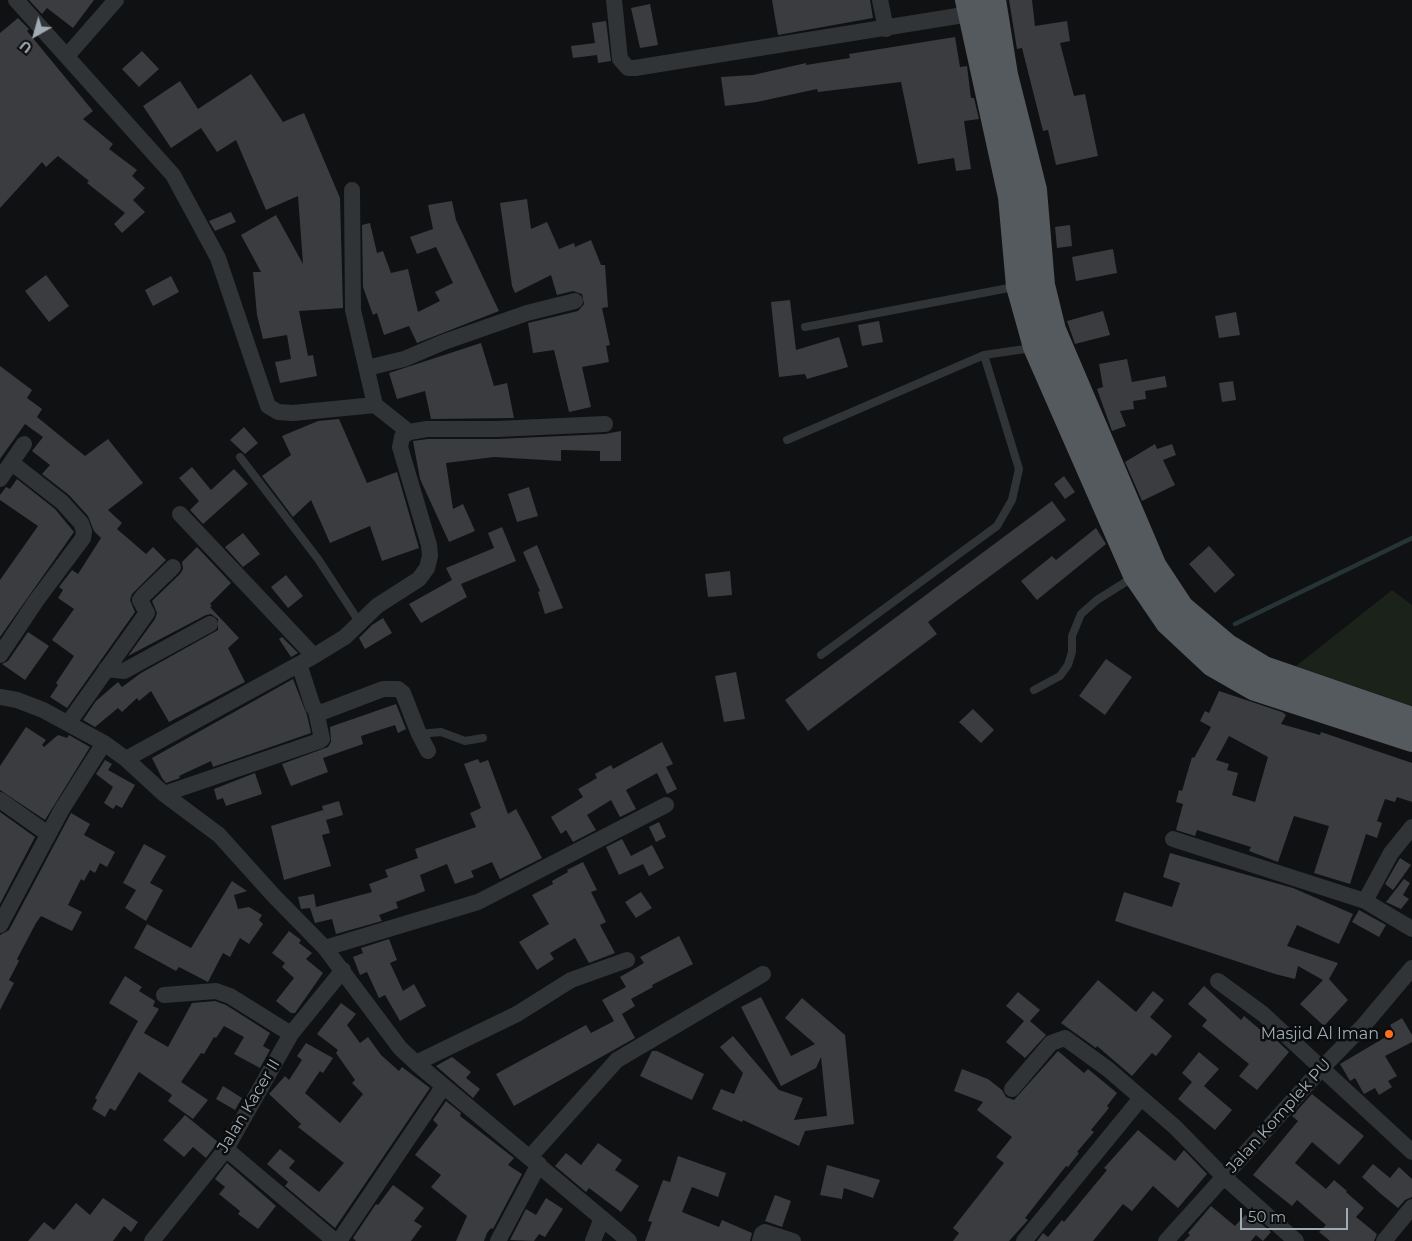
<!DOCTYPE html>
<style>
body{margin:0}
#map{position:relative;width:1412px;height:1241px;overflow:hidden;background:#101112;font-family:Montserrat,sans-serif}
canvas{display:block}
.north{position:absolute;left:10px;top:10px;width:50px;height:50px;-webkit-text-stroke:4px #0b0c0d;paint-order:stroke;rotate:218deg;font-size:14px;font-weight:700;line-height:20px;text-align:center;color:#a0acb4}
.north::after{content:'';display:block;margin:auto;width:18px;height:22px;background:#a0acb4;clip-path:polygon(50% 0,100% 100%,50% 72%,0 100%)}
.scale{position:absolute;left:1240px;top:1208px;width:108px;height:22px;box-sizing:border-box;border:2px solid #a0acb4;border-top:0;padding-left:6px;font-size:15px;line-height:18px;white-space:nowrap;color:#a0acb4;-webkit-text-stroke:4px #0b0c0d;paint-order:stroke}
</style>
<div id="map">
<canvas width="1412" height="1241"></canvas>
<div class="north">U</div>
<div class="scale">50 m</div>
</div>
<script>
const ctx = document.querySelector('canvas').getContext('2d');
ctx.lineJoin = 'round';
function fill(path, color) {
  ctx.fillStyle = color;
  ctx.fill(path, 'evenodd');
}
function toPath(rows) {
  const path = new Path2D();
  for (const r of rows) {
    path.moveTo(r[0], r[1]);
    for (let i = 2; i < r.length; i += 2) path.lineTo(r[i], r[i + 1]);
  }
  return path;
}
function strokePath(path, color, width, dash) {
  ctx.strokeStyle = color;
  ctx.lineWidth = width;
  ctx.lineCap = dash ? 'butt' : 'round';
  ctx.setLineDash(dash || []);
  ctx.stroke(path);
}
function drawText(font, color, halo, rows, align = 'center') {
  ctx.font = font + ' Montserrat,sans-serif';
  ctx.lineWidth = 5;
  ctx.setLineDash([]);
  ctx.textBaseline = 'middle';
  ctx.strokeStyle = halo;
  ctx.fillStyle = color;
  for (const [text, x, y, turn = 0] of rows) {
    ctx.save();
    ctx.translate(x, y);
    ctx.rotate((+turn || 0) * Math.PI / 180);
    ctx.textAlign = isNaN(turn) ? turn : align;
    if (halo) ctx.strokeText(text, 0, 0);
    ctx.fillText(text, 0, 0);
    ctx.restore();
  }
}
fill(toPath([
 [1392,590,1412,605,1412,706,1296,666]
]), '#1b221a');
strokePath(toPath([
 [1235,624,1412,538]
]), '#263436', 4.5);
fill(toPath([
 [29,0,94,0,73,28,47,8,42,14],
 [772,0,870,0,873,18,778,35],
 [1009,0,1032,0,1035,26,1067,21,1070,41,1060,43,1074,96,1085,94,1098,156,1056,165,1048,130,1043,131,1022,48,1017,49],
 [650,4,658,45,640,48,631,8],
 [18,18,29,29,27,31,93,111,83,119,113,144,109,149,137,170,132,176,145,188,133,200,145,212,122,233,114,224,125,213,87,183,89,181,58,156,46,167,42,162,0,208,0,33],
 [606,21,611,61,598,63,597,55,573,58,571,46,595,43,592,23],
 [955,37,960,67,967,66,971,98,974,98,979,119,964,121,971,169,956,171,954,158,918,164,901,82,818,92,817,89,757,102,725,106,721,77,753,75,806,63,806,65,850,58,849,54],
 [142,51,159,69,139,87,122,69],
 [251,74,283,122,304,113,340,198,343,308,299,311,308,356,313,355,317,376,280,383,275,362,291,359,287,335,263,339,257,315,253,272,261,272,241,235,276,215,303,264,298,196,266,210,236,140,217,152,201,128,171,148,143,106,180,81,198,109],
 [527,199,531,229,547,222,559,249,574,243,575,247,591,240,601,265,605,265,608,307,602,308,610,345,606,346,609,362,582,367,591,407,569,412,554,350,533,353,528,323,578,311,584,304,582,294,573,291,557,295,551,275,515,293,512,286,500,203],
 [452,201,456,220,499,311,417,343,409,326,384,335,377,313,373,315,363,287,362,225,370,223,377,253,383,251,391,273,408,269,418,312,440,301,435,292,453,283,436,247,417,254,410,237,433,229,428,205],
 [231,212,236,222,215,231,209,221],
 [1070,225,1072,246,1057,248,1055,227],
 [1113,249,1117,273,1076,281,1072,257],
 [46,275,69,306,49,322,25,291],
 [171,276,179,292,153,306,145,290],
 [790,300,796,350,839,337,848,367,807,379,805,374,779,377,771,302],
 [1103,311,1110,335,1075,344,1067,321],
 [1236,312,1240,335,1219,338,1215,316],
 [879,321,883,342,862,346,858,325],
 [481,343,494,386,507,383,514,418,431,419,425,391,397,399,389,373],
 [1127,359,1132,382,1165,376,1167,387,1145,391,1146,399,1133,401,1134,409,1120,411,1126,426,1112,431,1097,389,1103,387,1099,364],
 [0,366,32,390,27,398,42,409,37,417,85,456,108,439,143,483,108,510,122,523,117,529,146,554,153,547,166,560,132,594,130,600,135,612,67,708,50,697,58,685,56,683,74,656,52,640,74,609,58,598,63,590,59,587,72,570,78,574,101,538,94,531,88,516,69,495,42,474,50,465,32,451,43,437,25,424,0,459],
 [1233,381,1236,400,1222,402,1219,383],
 [339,419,367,483,397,472,419,548,382,561,370,526,330,543,311,500,293,517,262,476,291,455,282,436,318,421],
 [244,427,258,443,245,454,230,440],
 [621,431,621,461,600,461,600,451,561,450,561,461,494,457,446,463,453,509,463,504,475,531,449,542,420,479,413,441,428,439,497,439,605,434],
 [1155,444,1157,449,1172,444,1176,455,1163,460,1175,485,1142,501,1125,462],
 [192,467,211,490,234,469,248,484,203,524,190,510,199,501,179,478],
 [1064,476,1075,492,1065,499,1054,484],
 [17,479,55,509,74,532,0,637,0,580,38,526,0,500,0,495,6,487,10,489],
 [529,487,538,516,517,522,508,494],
 [1052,501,1066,520,928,622,937,634,808,731,785,700],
 [502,527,516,561,461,584,467,597,421,623,409,604,452,580,446,568,494,548,488,533],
 [1096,528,1106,544,1037,600,1021,581,1052,556,1056,560],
 [243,533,260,554,243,567,225,547],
 [537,545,563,608,545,614,538,592,540,591,523,552],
 [1209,546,1235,575,1215,593,1189,564],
 [197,547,231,583,210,604,212,606,210,607,239,638,228,648,245,682,169,722,151,691,139,701,137,698,122,712,118,708,95,727,83,720,96,701,118,682,122,687,141,673,218,630,218,619,211,614,206,615,128,656,155,619,157,613,152,601,180,574,183,569,182,562],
 [730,571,732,595,708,597,705,574],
 [286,575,303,596,288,608,271,587],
 [383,618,392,633,365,649,359,638,372,625],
 [28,632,49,646,25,680,2,664,8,661],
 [282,637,298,653,291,657,279,639],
 [1106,659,1132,677,1105,715,1079,696],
 [736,672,745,719,724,722,715,676],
 [293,679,307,715,311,733,213,767,211,761,179,776,180,778,166,783,162,778,152,758],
 [1219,691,1282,712,1286,715,1281,724,1320,735,1321,732,1412,763,1412,802,1397,797,1395,802,1385,799,1377,821,1382,823,1377,838,1366,834,1350,884,1314,873,1329,826,1294,816,1278,862,1249,851,1251,847,1197,830,1195,836,1176,830,1183,804,1176,802,1179,790,1182,791,1192,757,1194,758,1211,727,1200,721,1205,711,1209,713],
 [1229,736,1268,757,1255,802,1232,795,1238,773,1227,770,1229,764,1216,760],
 [396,704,406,729,398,733,395,725,361,736,363,744,323,758,328,772,291,786,282,764,328,747,331,742,330,727],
 [973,709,994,730,981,743,959,722],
 [26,727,46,740,42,745,44,747,58,735,67,738,69,735,90,747,45,820,0,790,0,766],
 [662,742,673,764,666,767,677,789,667,794,657,773,626,790,636,809,620,817,611,800,587,815,596,830,573,842,566,830,561,834,551,817,583,797,578,789,597,778,595,774,611,765,613,769],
 [478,759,480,763,488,760,508,814,516,809,542,858,500,879,492,862,471,871,474,877,455,884,447,864,420,875,425,891,396,902,398,908,379,915,382,921,336,934,332,919,315,923,310,908,301,909,298,897,314,894,316,907,372,892,369,884,388,877,385,870,418,858,415,849,476,827,470,813,481,808,464,764],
 [105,760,112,764,108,770,135,785,122,808,116,805,113,809,104,803,113,787,96,774],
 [255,773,262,794,226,806,223,798,217,800,214,789],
 [339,801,343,815,326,820,322,806],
 [323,810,330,833,322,835,331,866,284,880,271,826],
 [0,812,35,837,0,904],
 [71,813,90,824,84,835,115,852,107,867,100,863,95,873,90,870,84,881,81,879,68,905,82,912,72,931,41,916,36,923,17,959,19,961,9,980,14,983,0,1010,0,935,9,930],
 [659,822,666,837,656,842,649,827],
 [622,839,631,856,652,845,664,868,649,876,643,864,619,875,606,847],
 [144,844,166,856,150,883,163,890,146,921,125,908,136,890,123,883],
 [1170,853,1293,888,1353,914,1339,944,1297,925,1287,946,1338,963,1329,979,1348,1000,1324,1026,1300,1004,1323,980,1298,966,1295,979,1275,974,1115,921,1124,892,1172,907,1180,883,1163,877],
 [1400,858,1411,865,1393,890,1385,884],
 [583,862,597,890,591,892,606,922,600,925,615,953,589,963,575,938,550,953,554,959,537,970,519,942,549,924,532,895,553,884,552,881,568,872,567,870],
 [1404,879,1410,883,1403,895,1409,899,1401,909,1386,902],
 [232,881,247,891,234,895,238,909,249,907,262,915,259,920,263,924,249,944,240,938,230,957,223,953,208,982,179,967,176,971,134,948,147,924,191,948],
 [641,892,652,908,636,918,625,902],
 [1359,910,1386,925,1379,937,1352,922],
 [289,931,301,940,299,943,312,953,306,959,323,973,295,1013,291,1013,276,1001,294,978,282,967,285,963,272,953],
 [679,936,693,964,652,985,653,987,631,999,635,1006,622,1014,635,1038,514,1106,496,1074,586,1025,591,1033,614,1021,602,1000,626,987,620,977,644,963,640,957],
 [389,939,397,960,390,963,403,991,414,984,426,1006,400,1021,385,995,379,998,367,972,360,975,353,957,363,953,361,948],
 [125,976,142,987,139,991,155,1001,153,1006,159,1009,144,1033,168,1047,192,1003,215,1001,226,1005,270,1033,263,1046,270,1050,260,1068,234,1054,244,1037,224,1026,216,1038,214,1037,204,1054,201,1053,181,1082,208,1100,193,1119,168,1101,172,1095,139,1072,115,1111,110,1108,105,1117,92,1109,97,1100,95,1098,138,1021,109,1003],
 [1098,980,1136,1012,1153,991,1164,1000,1150,1017,1172,1036,1156,1056,1152,1053,1132,1076,1097,1046,1096,1048,1061,1023],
 [1204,986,1241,1020,1244,1016,1270,1038,1272,1036,1289,1052,1257,1090,1239,1076,1249,1064,1202,1026,1207,1020,1188,1004],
 [1018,992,1040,1010,1030,1021,1046,1035,1025,1058,1006,1042,1024,1021,1006,1006],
 [761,997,791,1056,815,1044,785,1018,802,998,845,1035,854,1124,805,1131,799,1146,743,1120,742,1122,712,1109,721,1089,734,1094,743,1073,720,1047,733,1036,779,1090,803,1098,794,1120,827,1116,821,1057,816,1068,781,1086,741,1007],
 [341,1003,356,1014,347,1025,360,1043,368,1037,381,1055,399,1071,402,1067,430,1088,335,1228,285,1186,288,1182,267,1164,280,1149,295,1161,289,1168,319,1192,344,1163,298,1127,301,1124,269,1094,285,1076,289,1080,302,1060,297,1056,306,1043,333,1058,323,1073,320,1071,305,1093,340,1123,363,1094,352,1083,355,1080,336,1053,338,1050,317,1034],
 [1402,1018,1412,1035,1412,1042,1385,1056,1397,1076,1388,1081,1392,1087,1379,1095,1375,1088,1364,1094,1355,1078,1350,1081,1340,1064,1394,1032,1390,1025],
 [652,1051,657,1051,704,1074,692,1100,640,1076],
 [1058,1051,1084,1073,1088,1069,1117,1093,1107,1106,1109,1108,1091,1130,1094,1132,1077,1152,1079,1153,1068,1167,1066,1166,1025,1218,1028,1220,1009,1241,953,1241,959,1233,953,1228,1004,1163,996,1157,1012,1137,977,1110,983,1102,954,1091,962,1069,988,1079,1002,1090,1006,1097,1014,1100],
 [1199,1052,1219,1069,1204,1086,1232,1110,1215,1130,1178,1099,1192,1082,1182,1073],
 [452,1057,471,1072,466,1078,480,1089,473,1098,436,1066],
 [223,1086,242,1098,235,1110,216,1099],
 [1312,1094,1364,1136,1339,1165,1312,1142,1295,1163,1326,1189,1334,1180,1347,1191,1346,1192,1364,1208,1356,1217,1377,1234,1374,1241,1330,1241,1319,1232,1326,1225,1297,1200,1292,1206,1253,1175,1298,1121,1292,1116],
 [446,1101,461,1113,460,1116,514,1158,508,1165,522,1174,493,1229,491,1228,487,1233,484,1241,456,1241,467,1216,431,1187,441,1175,415,1155,438,1125,433,1120],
 [185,1115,218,1142,206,1158,193,1147,184,1157,163,1140],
 [1138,1130,1175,1161,1184,1150,1207,1174,1178,1208,1153,1186,1132,1211,1123,1204,1093,1241,1037,1241,1043,1233,1048,1237,1062,1220,1064,1222,1107,1170,1104,1168],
 [598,1143,622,1160,615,1170,639,1186,621,1212,589,1188,586,1192,555,1166,566,1153,581,1165],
 [678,1156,726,1173,718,1197,692,1187,682,1212,719,1227,722,1220,752,1233,750,1241,645,1241,652,1222,648,1221,663,1180,670,1182],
 [227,1163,276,1206,258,1229,238,1214,240,1211,219,1194,225,1187,215,1179],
 [1373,1164,1390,1178,1399,1167,1412,1179,1412,1197,1405,1200,1398,1208,1381,1194,1362,1177],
 [827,1165,880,1180,873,1198,844,1188,842,1199,820,1195],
 [393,1185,424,1208,414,1221,422,1226,411,1241,356,1241,353,1238,376,1204,378,1205],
 [775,1195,791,1201,782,1227,765,1221],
 [103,1198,138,1222,131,1232,124,1226,113,1241,28,1241,44,1222,54,1230,76,1203,90,1215],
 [546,1198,563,1209,545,1237,539,1234,534,1241,510,1240,526,1209,536,1215],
 [1211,1206,1235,1226,1248,1212,1271,1232,1263,1241,1256,1235,1251,1241,1184,1241,1190,1235,1188,1233]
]), '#3a3c40');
strokePath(toPath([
 [805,327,1014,287],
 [787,440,984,355,1032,348],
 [240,457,318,559,360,623],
 [821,655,997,526,1012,500,1019,469,984,355],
 [1034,690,1060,676,1068,665,1072,652,1072,636,1081,614,1097,600,1132,578],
 [419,734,441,732,465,741,483,738]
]), '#313437', 8);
strokePath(toPath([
 [16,0,173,175,218,258,268,406,278,412,293,413,375,405,409,432],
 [614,0,620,59,628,68,635,68,970,14],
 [880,0,886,29],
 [67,56,116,0],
 [352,190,353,310,375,405],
 [367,368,404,359,444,342,527,313,575,301],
 [0,479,24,444],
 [180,514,314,656],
 [0,655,36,601,83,538,84,531,81,523,62,502,12,463],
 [299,664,313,707,320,713,383,689,398,689,403,693,419,734,428,751],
 [106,669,124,671,210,624],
 [0,697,17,700,43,710,104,743,126,759,164,794,219,835,274,896,325,948,400,1048,416,1063,629,1241],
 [69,722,144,617,147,613,140,600,143,596,173,567],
 [126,759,314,656,345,637,377,606,419,579,427,568,430,556,429,545,400,447,402,437,409,432,427,429,497,429,605,424],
 [164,794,319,741,322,739,316,711],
 [0,800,48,834],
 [1173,839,1365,901,1412,929],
 [1365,901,1391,853,1412,827],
 [0,925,62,809,104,743],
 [325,948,478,902,666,805],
 [1218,981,1263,1014,1412,1152],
 [164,995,216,991,230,996,291,1034],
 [416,1063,517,1014,571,980,627,960],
 [1012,1089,1051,1043,1065,1038,1109,1070,1175,1127,1223,1176,1296,1241],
 [226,1149,335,1241],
 [530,1157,617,1060,763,974],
 [152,1241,226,1149,291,1034,343,970],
 [339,1241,443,1087],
 [498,1241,539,1164],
 [593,1241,602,1218],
 [760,1241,762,1234,765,1232,793,1241],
 [1024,1241,1141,1098],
 [1166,1241,1322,1068,1364,1025,1412,968],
 [1384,1241,1412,1207]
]), '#313437', 16);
strokePath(toPath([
 [968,0,1011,197,1019,286,1036,347,1136,575,1168,622,1213,664,1255,688,1412,739],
 [993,0,1005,75,1034,190,1042,285,1053,330,1154,567,1181,608,1226,646,1264,669,1412,720]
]), '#555a5f', 26);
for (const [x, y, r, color] of [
 [1389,1034,5,"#fe701d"]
]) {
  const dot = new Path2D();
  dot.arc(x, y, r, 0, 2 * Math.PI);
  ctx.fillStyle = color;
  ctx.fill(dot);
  strokePath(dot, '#0b0c0d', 2);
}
drawText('16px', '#a0acb4', '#0b0c0d', [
 ["Masjid Al Iman",1379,1034]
], 'right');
drawText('16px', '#a0acb4', '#0b0c0d', [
 ["Jalan Kacer II",249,1106,-59],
 ["Jalan Komplek PU",1279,1116,-48]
]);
</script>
